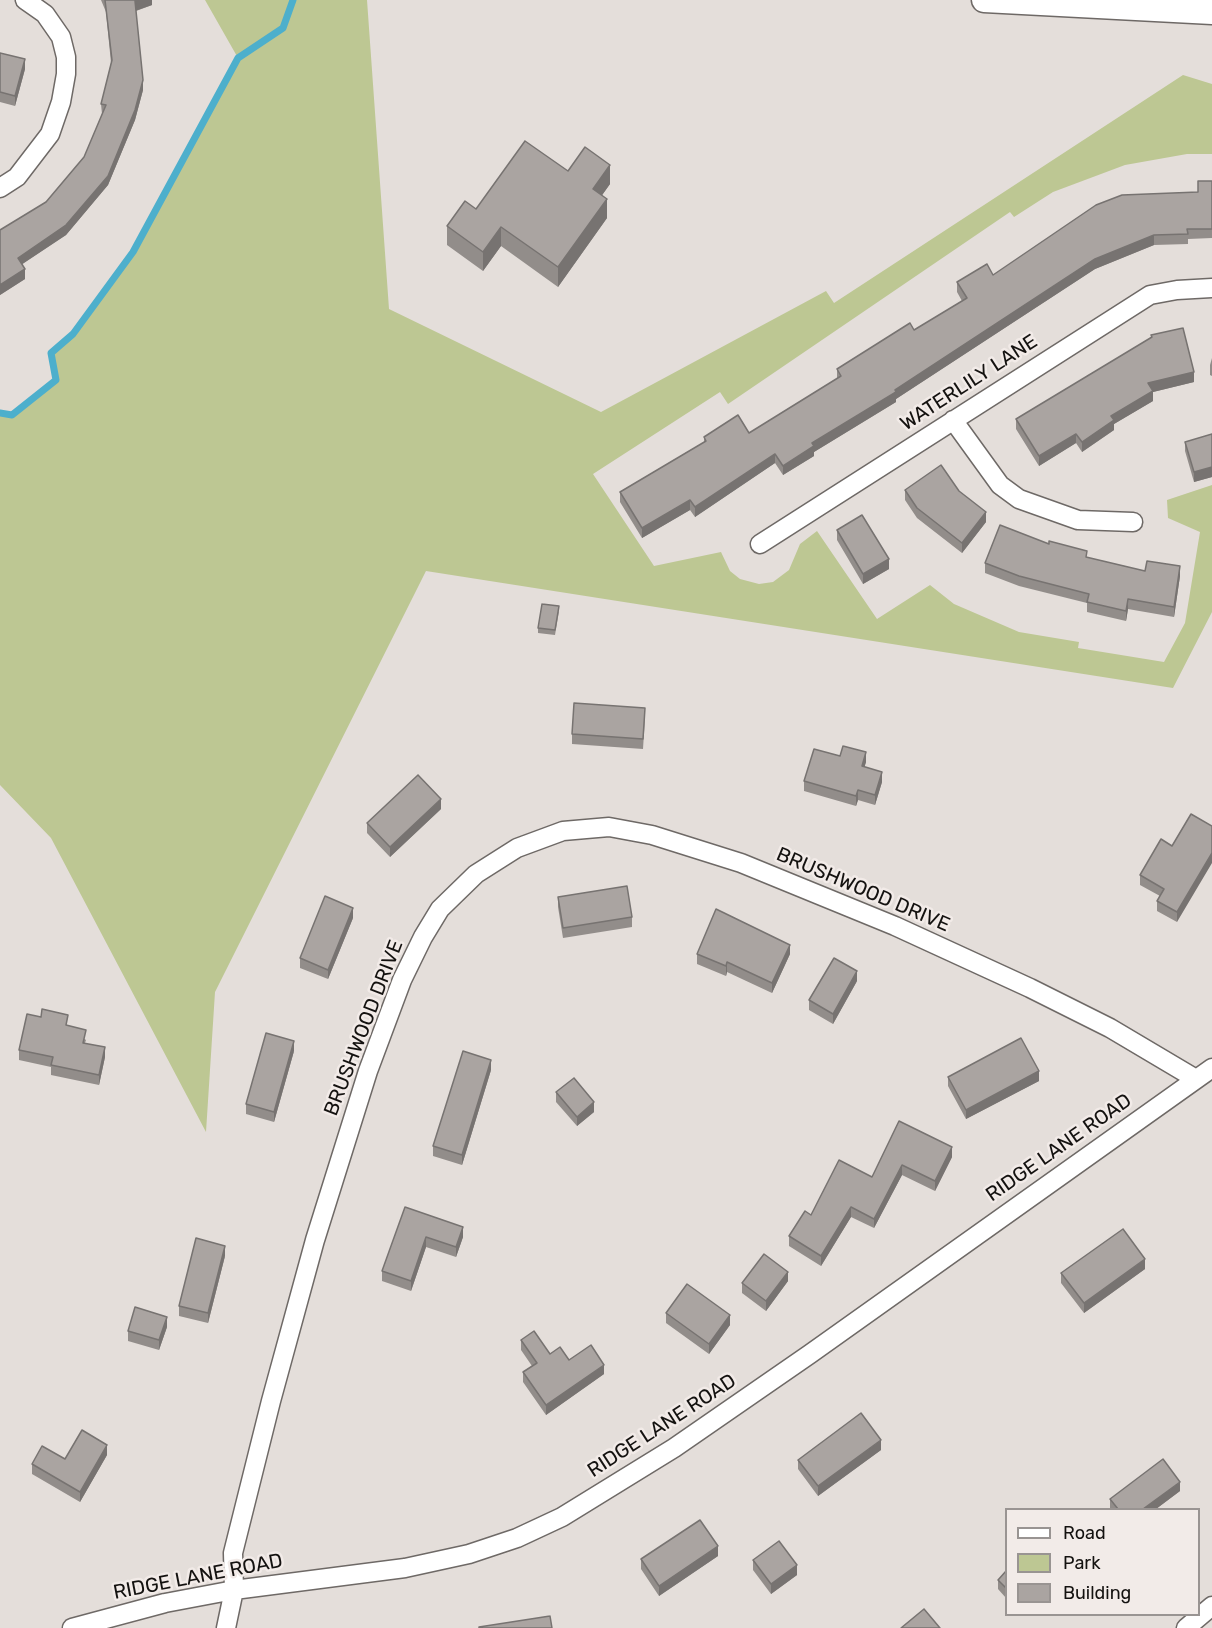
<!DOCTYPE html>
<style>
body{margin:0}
#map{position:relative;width:1212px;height:1628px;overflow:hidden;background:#e4deda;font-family:Rubik,sans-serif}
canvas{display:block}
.legend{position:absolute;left:1005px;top:1508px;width:195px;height:108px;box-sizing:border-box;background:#f2ebe8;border:2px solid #999492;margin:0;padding:8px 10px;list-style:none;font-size:18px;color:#141210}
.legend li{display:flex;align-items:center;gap:12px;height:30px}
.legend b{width:30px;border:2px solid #999492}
</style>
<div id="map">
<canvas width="1212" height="1628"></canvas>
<ul class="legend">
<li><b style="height:8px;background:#fff"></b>Road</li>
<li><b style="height:16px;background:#bdc793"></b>Park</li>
<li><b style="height:16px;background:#aaa4a1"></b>Building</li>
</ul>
</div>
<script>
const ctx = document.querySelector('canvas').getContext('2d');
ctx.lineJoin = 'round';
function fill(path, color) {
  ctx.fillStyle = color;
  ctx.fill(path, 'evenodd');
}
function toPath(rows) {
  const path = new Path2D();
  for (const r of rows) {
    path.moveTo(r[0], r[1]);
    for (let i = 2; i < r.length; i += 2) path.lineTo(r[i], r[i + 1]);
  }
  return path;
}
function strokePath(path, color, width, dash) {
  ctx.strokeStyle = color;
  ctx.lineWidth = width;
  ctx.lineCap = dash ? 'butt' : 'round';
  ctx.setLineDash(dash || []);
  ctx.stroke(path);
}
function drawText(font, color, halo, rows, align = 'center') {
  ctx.font = font + ' Rubik,sans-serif';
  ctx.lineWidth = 5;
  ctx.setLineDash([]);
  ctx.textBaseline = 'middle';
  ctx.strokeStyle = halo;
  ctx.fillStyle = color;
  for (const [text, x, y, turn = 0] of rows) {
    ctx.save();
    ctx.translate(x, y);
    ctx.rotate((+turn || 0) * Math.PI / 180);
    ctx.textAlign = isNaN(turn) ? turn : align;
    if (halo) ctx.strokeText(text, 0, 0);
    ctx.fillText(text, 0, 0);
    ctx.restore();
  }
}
fill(toPath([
 [205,0,367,0,389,309,601,412,826,291,834,303,1183,75,1212,84,1212,154,1187,154,1125,165,1053,192,1014,217,1010,212,728,404,720,392,593,474,654,566,721,552,730,571,740,579,759,584,773,582,789,570,800,544,817,531,877,619,930,585,954,604,1019,632,1079,642,1078,648,1164,662,1185,623,1200,532,1168,518,1167,500,1212,485,1212,612,1173,688,426,571,215,992,206,1132,51,838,0,785,0,413,12,415,56,380,51,353,73,333,133,252,238,58]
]), '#bdc793');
strokePath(toPath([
 [0,413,12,415,56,380,51,353,73,334,133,252,238,58,283,28,293,0]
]), '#4dafcc', 7);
const minor = toPath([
 [0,188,17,177,50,134,61,102,66,74,66,57,61,37,45,14,25,0],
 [953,420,1000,485,1019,499,1078,520,1133,522],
 [760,544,1150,295,1177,290,1212,288],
 [72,1628,165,1603,234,1590,405,1568,469,1554,517,1538,562,1517,674,1448,810,1354,1212,1068],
 [226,1628,234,1590,233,1553,271,1401,315,1240,368,1071,402,980,423,937,440,909,476,874,517,848,563,831,609,827,652,835,741,863,895,926,1030,988,1110,1028,1196,1079],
 [1186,1628,1212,1606]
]);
const secondary = toPath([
 [984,0,1212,12]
]);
strokePath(minor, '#6e6966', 21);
strokePath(secondary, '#6e6966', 27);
strokePath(minor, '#fff', 18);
strokePath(secondary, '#fff', 24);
fill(toPath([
 [101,0,152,0,152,5,136,11,143,90,135,120,108,185,66,235,22,264,25,279,0,295,0,230,46,202,84,157,102,114,101,104,111,63,106,12],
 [0,53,25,69,15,106,0,102],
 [568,171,610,184,602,195,607,218,558,287,501,246,483,271,447,245,447,226,476,209],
 [1212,181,1212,238,1188,239,1188,244,1154,245,1095,269,896,399,896,402,814,452,814,456,783,475,775,463,695,517,690,510,642,538,620,502,620,492,704,442,704,437,749,433,837,379,837,369,914,330,962,301,957,292,957,282,993,275,1198,192],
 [1151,335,1194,382,1153,392,1153,401,1114,424,1114,430,1082,452,1076,443,1039,466,1016,429,1016,419,1151,338],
 [1212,358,1212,376,1210,375,1210,365],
 [1212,434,1212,477,1194,482,1185,451,1185,442],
 [905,490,959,491,986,522,962,553,917,518,905,500],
 [837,530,889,569,863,584,837,540],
 [1049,544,1087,558,1145,571,1180,576,1174,617,1128,609,1126,621,1087,612,1087,603,1019,586,985,573,985,563],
 [559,611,555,635,538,633,538,628],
 [645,717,643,749,572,744,572,734],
 [840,756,866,762,864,767,882,782,875,805,858,800,856,806,804,791,804,781],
 [441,809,390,857,367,833,367,823],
 [1191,814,1177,922,1157,911,1157,901,1160,896,1140,885,1140,875,1172,846],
 [558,897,632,917,632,927,563,938,558,907],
 [353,918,328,979,300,968,300,958],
 [697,954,790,954,772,993,727,972,726,976,697,964],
 [857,981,833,1024,809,1010,809,1000],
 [68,1026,86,1040,85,1043,105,1057,99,1085,51,1075,51,1067,19,1060,19,1050],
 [294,1051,274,1122,246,1114,246,1104],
 [491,1070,462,1165,433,1156,433,1146],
 [948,1077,1039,1081,966,1119,948,1086],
 [556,1092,594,1112,577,1126,556,1102],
 [899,1121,952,1157,935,1191,902,1175,874,1228,851,1217,821,1266,789,1246,789,1236,811,1215,872,1177],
 [405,1207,463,1237,456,1257,426,1247,411,1291,382,1281,382,1271],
 [225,1256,208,1323,179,1316,179,1306],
 [1145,1269,1084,1313,1061,1283,1061,1273],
 [788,1281,766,1311,742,1293,742,1283],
 [666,1313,730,1325,709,1354,666,1323],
 [167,1327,159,1350,128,1341,128,1331],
 [521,1340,550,1354,569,1360,604,1374,546,1415,523,1382,523,1372,532,1366,521,1350],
 [881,1450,818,1496,798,1469,798,1460],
 [107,1455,80,1502,32,1474,32,1464,65,1459],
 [1180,1491,1156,1509,1110,1509,1110,1499],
 [718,1556,659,1596,641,1569,641,1559],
 [753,1560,797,1575,771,1594,753,1570],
 [1006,1571,1006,1598,998,1589,998,1580]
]), '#928d8a');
fill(toPath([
 [138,0,152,0,152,5,135,11,135,1],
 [25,59,25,69,15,106,15,96],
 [143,80,143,90,135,120,108,185,66,235,18,267,18,258],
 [610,165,610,184,593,208,593,189],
 [607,199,607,218,558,287,558,267],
 [501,227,501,246,483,271,483,252],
 [1154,235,1154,245,1095,269,896,399,896,402,814,452,814,456,783,475,783,466,812,443,1095,259],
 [25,269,25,279,0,295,0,285],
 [1194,372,1194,382,1153,392,1153,401,1114,424,1114,430,1082,452,1082,442,1148,383],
 [1076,434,1076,443,1039,466,1039,456],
 [775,454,775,463,695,517,695,507],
 [1212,467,1212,477,1194,482,1194,472],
 [690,500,690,510,642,538,642,528],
 [986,512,986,522,962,553,962,543],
 [889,559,889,569,863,584,863,574],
 [1180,566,1180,576,1174,617,1174,607],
 [1128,599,1128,609,1126,621,1126,611],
 [866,752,866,762,862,776,862,766],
 [882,772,882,782,875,805,875,795],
 [858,790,858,800,856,806,856,796],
 [441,799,441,809,390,857,390,847],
 [1212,853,1212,863,1177,922,1177,912],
 [353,908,353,918,328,979,328,970],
 [790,945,790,954,772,993,772,983],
 [727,962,727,972,726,976,726,966],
 [857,971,857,981,833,1024,833,1014],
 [294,1041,294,1051,274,1122,274,1112],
 [105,1047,105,1057,99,1085,99,1075],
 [491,1060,491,1070,462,1165,462,1155],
 [1039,1071,1039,1081,966,1119,966,1110],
 [594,1102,594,1112,577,1126,577,1117],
 [952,1147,952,1157,935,1191,935,1181],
 [902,1165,902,1175,874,1228,874,1219],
 [851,1207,851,1217,821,1266,821,1256],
 [463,1227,463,1237,456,1257,456,1247],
 [426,1237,426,1247,411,1291,411,1281],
 [225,1246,225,1256,208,1323,208,1313],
 [1145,1259,1145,1269,1084,1313,1084,1303],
 [788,1272,788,1281,766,1311,766,1301],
 [730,1315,730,1325,709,1354,709,1344],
 [167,1317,167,1327,159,1350,159,1340],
 [604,1365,604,1374,546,1415,546,1405],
 [881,1440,881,1450,818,1496,818,1486],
 [107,1445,107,1455,80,1502,80,1492],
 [1180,1482,1180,1491,1156,1509,1143,1509],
 [718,1546,718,1556,659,1596,659,1586],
 [797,1565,797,1575,771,1594,771,1584]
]), '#777371');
const building = toPath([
 [105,0,138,0,135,1,143,80,135,110,108,176,66,225,18,258,25,269,0,285,0,230,46,202,84,157,106,105,101,104,112,60,105,0],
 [0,53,25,59,15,96,0,92,0,53],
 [525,141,568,171,585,147,610,165,593,189,607,199,558,267,501,227,483,252,447,226,465,201,476,209,525,141],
 [1198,181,1212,181,1212,229,1187,229,1188,234,1154,235,1095,259,895,390,896,392,812,443,814,446,783,466,775,454,695,507,690,500,642,528,620,492,706,441,704,437,738,415,749,433,841,376,837,369,910,323,914,330,967,298,957,282,987,264,993,275,1096,205,1122,195,1198,192,1198,181],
 [1183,328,1194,372,1148,383,1153,391,1111,416,1114,420,1082,442,1076,434,1039,456,1016,419,1152,337,1151,335,1183,328],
 [1212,434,1212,467,1194,472,1185,442,1212,434],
 [941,465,959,491,986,512,962,543,917,508,905,490,941,465],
 [862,515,889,559,863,574,837,530,862,515],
 [1000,525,1049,544,1049,541,1087,551,1086,557,1145,571,1147,561,1180,566,1174,607,1128,599,1126,611,1087,602,1089,594,1019,576,985,563,1000,525],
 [542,604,559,606,555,630,538,628,542,604],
 [574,703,645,708,643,739,572,734,574,703],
 [843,746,866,752,862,766,882,772,875,795,858,790,856,796,804,781,814,749,840,756,843,746],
 [418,775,441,799,390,847,367,823,418,775],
 [1191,814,1212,826,1212,853,1177,912,1157,901,1164,889,1140,875,1161,839,1172,846,1191,814],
 [627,886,632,917,563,928,558,897,627,886],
 [325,896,353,908,328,970,300,958,325,896],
 [716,909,790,945,772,983,727,962,726,966,697,954,716,909],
 [834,958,857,971,833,1014,809,1000,834,958],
 [42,1009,68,1015,66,1025,86,1030,83,1043,105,1047,99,1075,51,1065,53,1057,19,1050,27,1014,41,1017,42,1009],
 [266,1033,294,1041,274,1112,246,1104,266,1033],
 [1021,1038,1039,1071,966,1110,948,1077,1021,1038],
 [463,1051,491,1060,462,1155,433,1146,463,1051],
 [574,1078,594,1102,577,1117,556,1092,574,1078],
 [899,1121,952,1147,935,1181,902,1165,874,1219,851,1207,821,1256,789,1236,805,1211,811,1215,839,1160,872,1177,899,1121],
 [405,1207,463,1227,456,1247,426,1237,411,1281,382,1271,405,1207],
 [1123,1229,1145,1259,1084,1303,1061,1273,1123,1229],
 [196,1238,225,1246,208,1313,179,1306,196,1238],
 [764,1254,788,1272,766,1301,742,1283,764,1254],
 [687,1284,730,1315,709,1344,666,1313,687,1284],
 [135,1307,167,1317,159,1340,128,1331,135,1307],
 [534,1331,550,1354,560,1347,569,1360,591,1345,604,1365,546,1405,523,1372,537,1363,521,1340,534,1331],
 [861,1413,881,1440,818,1486,798,1460,861,1413],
 [82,1430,107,1445,80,1492,32,1464,42,1446,65,1459,82,1430],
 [1163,1459,1180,1482,1143,1509,1118,1509,1110,1499,1163,1459],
 [700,1520,718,1546,659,1586,641,1559,700,1520],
 [779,1541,797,1565,771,1584,753,1560,779,1541],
 [1006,1571,1006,1588,998,1580,1006,1571],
 [924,1609,940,1628,901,1628,924,1609],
 [550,1616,552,1628,479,1628,479,1627,550,1616]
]);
fill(building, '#aaa4a1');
strokePath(building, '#777371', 1.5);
drawText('20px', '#141210', '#f2ebe8', [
 ["WATERLILY LANE",969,383,-33],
 ["BRUSHWOOD DRIVE",863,890,23],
 ["BRUSHWOOD DRIVE",364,1028,-69],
 ["RIDGE LANE ROAD",1059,1148,-35],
 ["RIDGE LANE ROAD",662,1426,-33],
 ["RIDGE LANE ROAD",198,1577,-11]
]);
</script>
